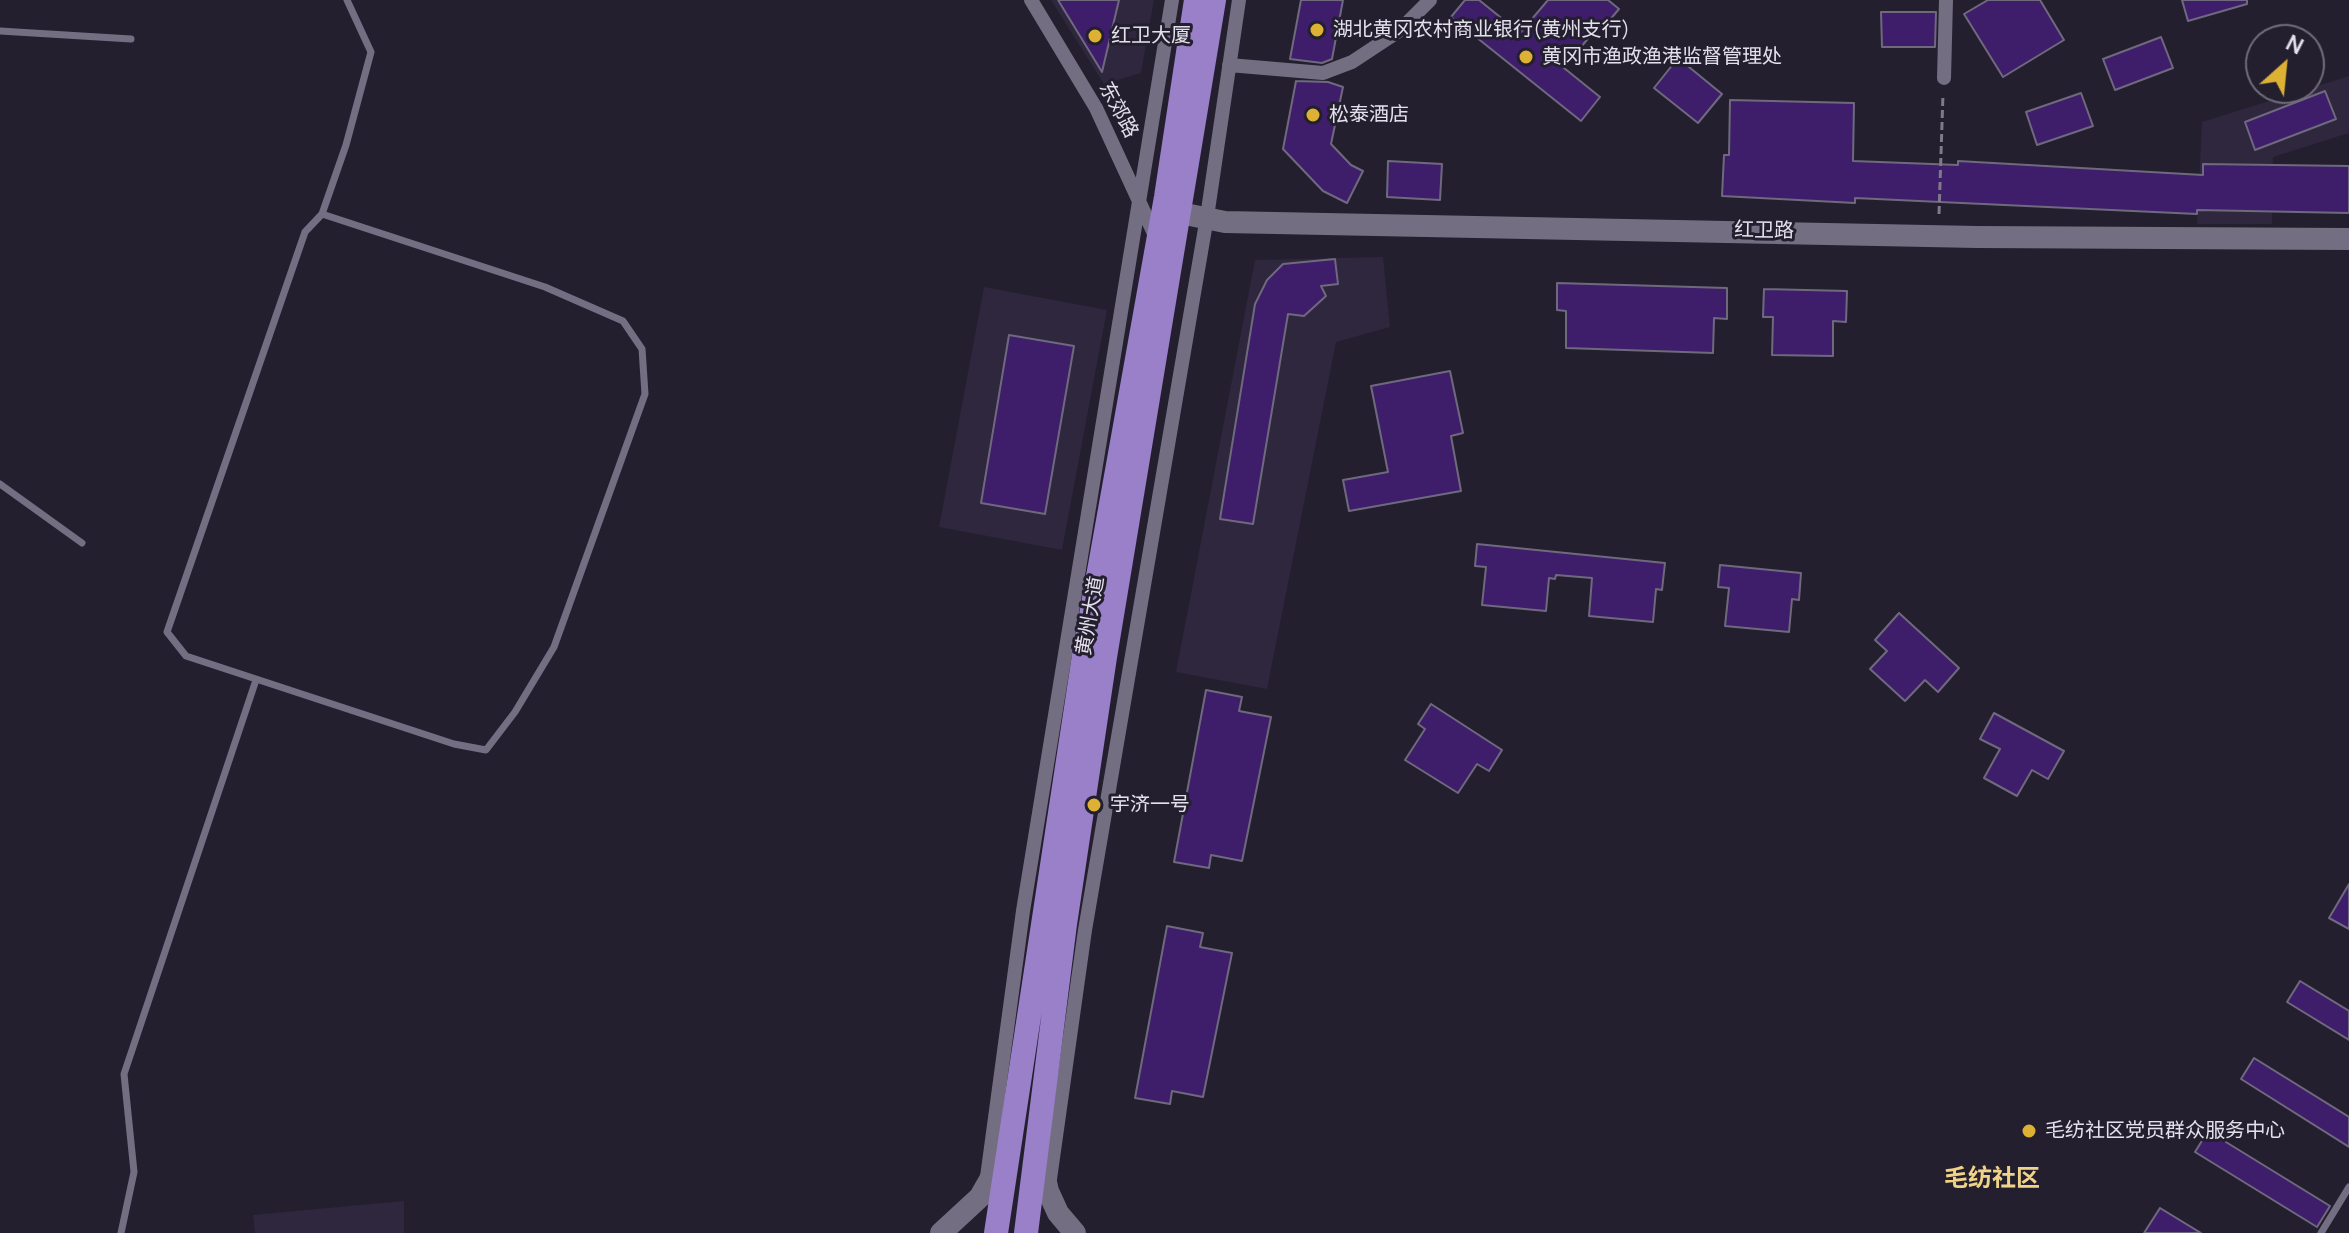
<!DOCTYPE html>
<meta charset="utf-8">
<style>
body{margin:0}
#map{position:relative;width:2349px;height:1233px;overflow:hidden;background:#241f2f;font-family:Manrope,sans-serif}
canvas{display:block}
.north{position:absolute;left:2245px;top:24px;width:80px;height:80px;box-sizing:border-box;background:#241f2f;border:2px solid #706c7a;border-radius:50%;rotate:27deg;font-size:22px;font-weight:700;line-height:32px;text-align:center;color:#e3e0eb}
.north::after{content:'';display:block;margin:auto;width:28px;height:36px;background:#ddb133;clip-path:polygon(50% 0,100% 100%,50% 72%,0 100%)}
</style>
<div id="map">
<canvas width="2349" height="1233"></canvas>
<div class="north">N</div>
</div>
<script>
const ctx = document.querySelector('canvas').getContext('2d');
ctx.lineJoin = 'round';
function fill(path, color) {
  ctx.fillStyle = color;
  ctx.fill(path, 'evenodd');
}
function toPath(rows) {
  const path = new Path2D();
  for (const r of rows) {
    path.moveTo(r[0], r[1]);
    for (let i = 2; i < r.length; i += 2) path.lineTo(r[i], r[i + 1]);
  }
  return path;
}
function strokePath(path, color, width, dash) {
  ctx.strokeStyle = color;
  ctx.lineWidth = width;
  ctx.lineCap = dash ? 'butt' : 'round';
  ctx.setLineDash(dash || []);
  ctx.stroke(path);
}
function drawText(font, color, halo, rows, align = 'center') {
  ctx.font = font + ' Manrope,"Noto Sans SC",sans-serif';
  ctx.lineWidth = 6;
  ctx.setLineDash([]);
  ctx.textBaseline = 'middle';
  ctx.strokeStyle = halo;
  ctx.fillStyle = color;
  for (const [text, x, y, turn = 0] of rows) {
    ctx.save();
    ctx.translate(x, y);
    ctx.rotate((+turn || 0) * Math.PI / 180);
    ctx.textAlign = isNaN(turn) ? turn : align;
    if (halo) ctx.strokeText(text, 0, 0);
    ctx.fillText(text, 0, 0);
    ctx.restore();
  }
}
fill(toPath([
 [1051,0,1154,0,1141,73,1104,84],
 [2349,76,2349,133,2273,157,2272,224,2197,224,2202,122],
 [1383,257,1390,327,1336,342,1267,689,1176,672,1255,260],
 [984,287,1107,310,1062,550,939,527],
 [404,1201,404,1233,255,1233,253,1215]
]), '#2e273e');
const building = toPath([
 [1058,0,1119,0,1102,72,1058,0],
 [1301,0,1343,0,1332,59,1322,63,1290,59,1301,0],
 [1465,0,1479,0,1520,33,1548,0,1608,0,1619,9,1603,28,1599,25,1564,68,1600,97,1581,121,1451,17,1465,0],
 [1988,0,2040,0,2064,40,2003,77,1964,14,1988,0],
 [2182,0,2247,0,2247,4,2188,21,2182,0],
 [1881,12,1936,12,1935,47,1882,47,1881,12],
 [2161,37,2173,68,2115,90,2103,59,2161,37],
 [1678,58,1722,94,1698,123,1654,88,1678,58],
 [1296,81,1328,82,1343,87,1331,144,1351,165,1363,171,1347,203,1323,191,1283,149,1296,81],
 [2325,91,2336,119,2255,150,2245,122,2325,91],
 [2081,93,2093,126,2037,145,2026,112,2081,93],
 [1730,100,1854,103,1853,161,1958,165,1958,161,2203,175,2203,164,2349,166,2349,213,2197,210,2197,214,1855,198,1855,203,1722,196,1724,155,1729,155,1730,100],
 [1388,161,1442,164,1440,200,1387,197,1388,161],
 [1335,259,1338,284,1321,286,1326,296,1304,316,1288,314,1253,524,1220,519,1255,304,1267,280,1283,264,1335,259],
 [1557,283,1727,288,1727,319,1714,318,1713,353,1566,348,1566,311,1557,310,1557,283],
 [1764,289,1847,291,1846,322,1833,321,1833,356,1772,355,1773,317,1763,317,1764,289],
 [1009,335,1074,346,1045,514,981,503,1009,335],
 [1450,371,1463,433,1451,436,1461,491,1349,511,1343,480,1388,472,1371,386,1450,371],
 [1477,544,1665,563,1662,590,1656,589,1653,622,1589,616,1592,578,1556,575,1555,579,1549,578,1546,611,1482,605,1486,567,1475,566,1477,544],
 [1720,565,1801,573,1799,600,1792,599,1789,632,1725,626,1729,588,1718,587,1720,565],
 [1899,613,1959,668,1938,692,1925,680,1905,701,1870,669,1887,651,1875,640,1899,613],
 [1206,690,1242,697,1239,711,1271,717,1242,861,1211,855,1209,868,1174,862,1206,690],
 [1431,704,1502,750,1489,771,1477,764,1458,793,1405,760,1425,729,1418,724,1431,704],
 [1994,713,2064,751,2048,779,2032,770,2017,796,1984,778,2000,749,1980,739,1994,713],
 [2349,884,2349,929,2329,918,2349,884],
 [1167,926,1203,933,1200,947,1232,953,1203,1097,1172,1091,1170,1104,1135,1098,1167,926],
 [2300,981,2349,1011,2349,1040,2287,1002,2300,981],
 [2254,1058,2349,1117,2349,1147,2241,1079,2254,1058],
 [2208,1131,2330,1206,2317,1227,2195,1152,2208,1131],
 [2160,1208,2201,1233,2144,1233,2160,1208]
]);
fill(building, '#3e1e6b');
strokePath(building, '#6f697d', 2);
strokePath(toPath([
 [1939,214,1943,94]
]), '#7e7a88', 3, [8, 4]);
strokePath(toPath([
 [0,31,131,39],
 [322,214,545,287,623,321,642,349,645,394,554,647,515,712,486,750,454,744,186,656,167,632,305,232,322,214,346,145,371,52,347,0],
 [0,484,82,543],
 [121,1233,134,1172,124,1074,256,680],
 [2321,1233,2349,1187]
]), '#746e82', 7);
strokePath(toPath([
 [1031,0,1096,108,1157,240],
 [1229,65,1323,73,1352,62,1399,31,1430,0],
 [1944,78,1946,0],
 [987,1177,1023,911,1172,0],
 [1050,1179,1085,930,1207,217,1239,0]
]), '#746e82', 14);
strokePath(toPath([
 [1180,213,1225,222,1977,237,2349,239],
 [1039,1152,1048,1191,1058,1213,1075,1233],
 [941,1233,980,1197,1008,1148]
]), '#746e82', 22);
strokePath(toPath([
 [996,1233,1085,649,1166,197,1196,0],
 [1026,1233,1065,924,1105,657,1214,0]
]), '#9980c9', 24);
for (const [x, y, r, color] of [
 [1317,30,8,"#ddb133"],
 [1095,36,8,"#ddb133"],
 [1526,57,8,"#ddb133"],
 [1313,115,8,"#ddb133"],
 [1094,805,8,"#ddb133"],
 [2029,1131,8,"#ddb133"]
]) {
  const dot = new Path2D();
  dot.arc(x, y, r, 0, 2 * Math.PI);
  ctx.fillStyle = color;
  ctx.fill(dot);
  strokePath(dot, '#241f2f', 3);
}
drawText('20px', '#e3e0eb', '#241f2f', [
 ["湖北黄冈农村商业银行(黄州支行)",1333,30],
 ["红卫大厦",1111,36],
 ["黄冈市渔政渔港监督管理处",1542,57],
 ["松泰酒店",1329,115],
 ["宇济一号",1110,805],
 ["毛纺社区党员群众服务中心",2045,1131]
], 'left');
drawText('20px', '#e3e0eb', '#241f2f', [
 ["东郊路",1118,110,62],
 ["红卫路",1764,231,1],
 ["黄州大道",1091,616,-80]
]);
drawText('bold 24px', '#f1d388', '#241f2f', [
 ["毛纺社区",1992,1179]
]);
</script>
